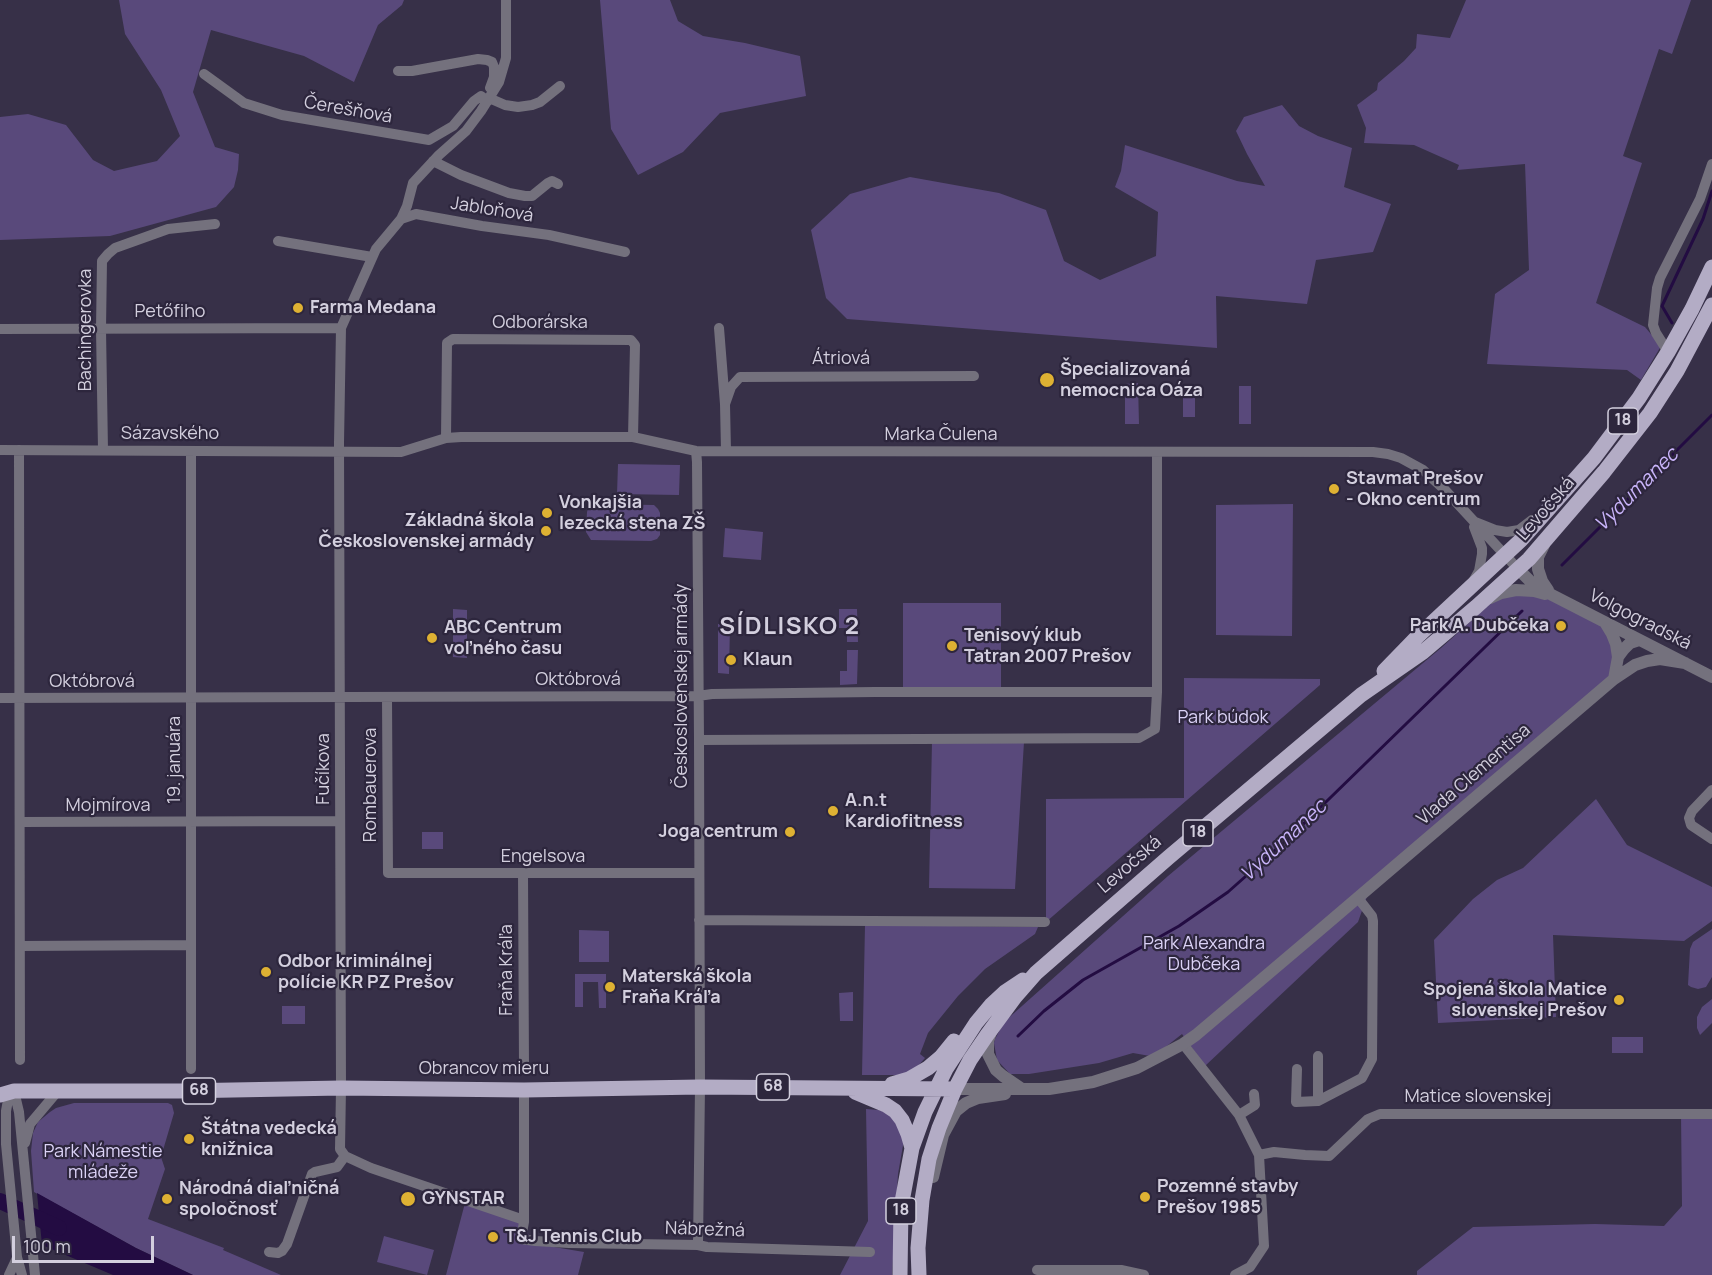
<!DOCTYPE html>
<meta charset="utf-8">
<style>
body{margin:0}
#map{position:relative;width:1712px;height:1275px;overflow:hidden;background:#373048;font-family:Manrope,sans-serif}
canvas{display:block}
.scale{position:absolute;left:12px;top:1236px;width:142px;height:27px;box-sizing:border-box;border:3px solid #d3cfde;border-top:0;padding-left:8px;font-size:18px;line-height:21px;white-space:nowrap;color:#d3cfde;-webkit-text-stroke:4px #2d263d;paint-order:stroke}
</style>
<div id="map">
<canvas width="1712" height="1275"></canvas>
<div class="scale">100 m</div>
</div>
<script>
const ctx = document.querySelector('canvas').getContext('2d');
ctx.lineJoin = 'round';
function fill(path, color) {
  ctx.fillStyle = color;
  ctx.fill(path, 'evenodd');
}
function toPath(rows) {
  const path = new Path2D();
  for (const r of rows) {
    path.moveTo(r[0], r[1]);
    for (let i = 2; i < r.length; i += 2) path.lineTo(r[i], r[i + 1]);
  }
  return path;
}
function strokePath(path, color, width, dash) {
  ctx.strokeStyle = color;
  ctx.lineWidth = width;
  ctx.lineCap = dash ? 'butt' : 'round';
  ctx.setLineDash(dash || []);
  ctx.stroke(path);
}
function drawText(font, color, halo, rows, align = 'center') {
  ctx.font = font + ' Manrope,sans-serif';
  ctx.lineWidth = 4.5;
  ctx.setLineDash([]);
  ctx.textBaseline = 'middle';
  ctx.strokeStyle = halo;
  ctx.fillStyle = color;
  for (const [text, x, y, turn = 0] of rows) {
    ctx.save();
    ctx.translate(x, y);
    ctx.rotate((+turn || 0) * Math.PI / 180);
    ctx.textAlign = isNaN(turn) ? turn : align;
    if (halo) ctx.strokeText(text, 0, 0);
    ctx.fillText(text, 0, 0);
    ctx.restore();
  }
}
fill(toPath([
 [119,0,404,0,402,5,378,25,354,82,304,56,211,30,193,92,215,147,239,154,238,170,234,187,216,207,110,236,0,240,0,117,28,114,66,125,93,160,114,171,157,161,180,136,161,90,125,34],
 [600,0,670,0,678,21,703,36,745,43,800,56,806,96,720,113,683,152,638,175,611,129],
 [1466,0,1691,0,1672,54,1659,49,1623,156,1642,163,1596,303,1645,327,1661,346,1641,380,1627,370,1487,364,1495,294,1529,270,1525,164,1457,170,1459,165,1414,145,1364,143,1366,128,1357,105,1377,90,1378,83,1404,61,1416,48,1417,34,1450,38],
 [1282,105,1299,126,1318,136,1352,148,1344,187,1391,204,1373,252,1316,260,1307,304,1216,296,1217,348,847,319,826,298,811,230,850,194,910,177,999,193,1046,210,1064,261,1100,280,1156,256,1158,212,1115,187,1121,171,1125,145,1237,181,1265,186,1247,154,1236,131,1244,117],
 [1138,383,1139,424,1125,424,1125,384],
 [1183,385,1195,385,1195,417,1183,417],
 [1239,386,1251,386,1251,424,1239,424],
 [618,464,680,465,679,495,617,494],
 [595,504,654,505,658,509,660,513,660,535,657,539,651,541,591,540,586,532,587,512,589,506],
 [1293,504,1292,636,1216,635,1216,505],
 [725,528,763,532,761,560,723,557],
 [1499,596,1548,596,1601,617,1611,641,1614,664,1612,675,1370,888,1358,922,1205,1066,1182,1034,1163,1049,1150,1056,1133,1053,1099,1063,1029,1074,1010,1074,997,1060,994,1043,995,1039,1004,1022,1168,876,1441,648],
 [903,603,1001,603,1001,688,903,689],
 [453,609,467,610,467,658,453,657],
 [839,609,857,609,858,642,847,642,847,628,839,628],
 [718,624,730,625,729,674,718,673],
 [847,650,858,650,857,684,840,685,840,671,847,671],
 [1184,678,1320,679,1320,685,1046,922,1046,799,1184,798],
 [932,741,1024,742,1015,889,929,888],
 [1596,799,1627,845,1712,887,1712,921,1684,941,1553,935,1556,1017,1438,1023,1434,940,1473,899,1497,880,1523,868],
 [422,832,443,832,443,849,422,849],
 [865,925,1038,927,1035,934,985,969,958,996,928,1033,920,1054,925,1058,910,1075,862,1075],
 [1712,929,1712,977,1706,987,1698,989,1691,987,1688,985,1690,949,1693,942],
 [579,930,609,931,609,962,579,962],
 [575,974,606,974,606,1008,599,1008,598,982,583,982,583,1007,575,1007],
 [853,992,853,1021,840,1021,839,993],
 [1712,999,1712,1023,1700,1035,1697,1028,1697,1017,1702,1007],
 [282,1006,305,1006,305,1024,282,1024],
 [1612,1037,1643,1037,1643,1053,1612,1053],
 [74,1103,168,1103,172,1105,174,1113,161,1157,165,1169,148,1219,224,1248,239,1218,223,1250,281,1275,193,1275,136,1248,34,1192,31,1151,33,1133,38,1122,50,1112,56,1108],
 [866,1109,879,1110,892,1115,905,1134,898,1174,892,1275,840,1275,868,1221],
 [1681,1114,1712,1114,1712,1275,1417,1275,1417,1271,1473,1227,1595,1224,1664,1226,1682,1206],
 [465,1203,527,1226,527,1232,533,1241,542,1245,584,1252,578,1275,446,1275],
 [384,1236,434,1250,427,1275,377,1262]
]), '#59497b');
fill(toPath([
 [37,1193,136,1248,193,1275,113,1275,42,1245]
]), '#230c42');
strokePath(toPath([
 [1672,323,1662,306,1703,219,1712,191],
 [1562,565,1712,415],
 [1018,1036,1044,1011,1083,980,1179,926,1228,892,1291,836,1522,611]
]), '#230c42', 3);
strokePath(toPath([
 [0,1201,59,1228]
]), '#230c42', 16);
strokePath(toPath([
 [398,71,412,71,478,59,487,60,492,62,494,67,494,77,490,88],
 [204,74,244,103,282,115,429,140,453,126,474,101,481,96,488,101],
 [489,98,505,105,518,107,532,105,540,102,560,86],
 [433,161,461,175,509,193,525,196,532,196,548,183,552,181,558,184],
 [401,219,407,206,413,183,439,155,466,131,481,111,499,82,506,58,506,0],
 [278,241,372,257],
 [719,328,725,404,726,451],
 [0,329,341,328],
 [1668,352,1656,333,1653,325,1657,288,1660,278,1700,199,1712,164],
 [725,404,731,387,740,377,974,376],
 [446,438,447,343,453,339,631,340,635,345,633,437],
 [0,450,401,452,446,438,461,437,633,437,696,451,1373,452,1388,454,1401,458,1423,470,1444,489,1518,569],
 [19,450,20,1060],
 [103,450,101,329,102,261,108,254,115,248,168,229,215,224],
 [191,451,191,1069],
 [696,451,697,462,699,740,700,1087,698,1245],
 [1475,522,1495,530,1507,532,1519,530,1532,520],
 [1474,580,1479,571,1482,554,1482,548,1474,527],
 [387,697,388,873,699,873],
 [0,698,698,696,712,694,875,692,1157,692],
 [699,740,1139,738,1155,729,1157,692,1157,452],
 [1712,790,1692,811,1689,818,1691,825,1712,839],
 [20,822,340,821],
 [523,873,524,1067],
 [699,920,1045,922],
 [20,946,191,945],
 [1183,1044,1239,1115,1259,1155,1264,1246,1250,1267,1235,1275],
 [1318,1056,1318,1101,1362,1078,1372,1059,1373,921,1372,916,1358,898],
 [1297,1069,1296,1102,1318,1101],
 [524,1090,524,1222,521,1239,535,1241,569,1243,698,1245,707,1247,870,1252],
 [14,1091,8,1100,6,1111,6,1144,17,1257,22,1275],
 [14,1091,19,1112,35,1275],
 [1239,1115,1255,1105,1254,1094],
 [25,1143,30,1124,57,1092],
 [1259,1155,1274,1152,1305,1155,1329,1156,1368,1119,1380,1114,1712,1114],
 [524,1220,371,1168,345,1156,340,1149,341,1088,339,443,341,328,376,249,401,219,416,214,482,226,549,235,625,252],
 [269,1252,278,1253,282,1251,287,1244,312,1174,315,1172,337,1167,345,1156],
 [1037,1270,1121,1270,1144,1275],
 [9,1275,17,1258]
]), '#74717d', 10);
strokePath(toPath([
 [1544,545,1538,557,1538,569,1542,581,1548,590],
 [1518,569,1530,581,1552,595,1712,677],
 [1490,598,1501,593,1516,590,1534,591,1545,594],
 [1606,624,1612,634,1616,644,1618,657],
 [1614,679,1618,657,1624,649,1630,643,1639,640],
 [991,1032,988,1041,988,1054,996,1070,1003,1076,1022,1089],
 [955,1089,1049,1089,1093,1082,1137,1068,1183,1044,1196,1035,1314,935,1614,679,1635,665,1647,661,1660,659,1685,663],
 [933,1177,943,1135,956,1111,966,1103,978,1098,1005,1094]
]), '#74717d', 12);
strokePath(toPath([
 [1384,671,1418,636,1521,540,1594,458,1639,398,1668,352,1692,309,1712,267],
 [892,1084,909,1079,928,1068,941,1057,954,1041],
 [855,1092,886,1105,895,1111,902,1120,908,1134,912,1148],
 [0,1095,14,1091,179,1091,341,1088,524,1090,700,1087,955,1089],
 [900,1275,901,1207,912,1148,925,1112,946,1069,976,1023,991,1005,1005,992,1023,980],
 [919,1275,918,1248,922,1200,929,1159,939,1128,955,1089,970,1060,987,1035,1015,997,1036,973,1169,857,1361,695,1423,652,1476,607,1529,559,1604,472,1650,413,1677,371,1712,305]
]), '#b3acc5', 15);
for (const [x, y, r, color] of [
 [298,308,6,"#deb133"],
 [1047,380,8,"#deb133"],
 [1334,489,6,"#deb133"],
 [547,513,6,"#deb133"],
 [546,531,6,"#deb133"],
 [1561,626,6,"#deb133"],
 [432,638,6,"#deb133"],
 [952,646,6,"#deb133"],
 [731,660,6,"#deb133"],
 [833,811,6,"#deb133"],
 [790,832,6,"#deb133"],
 [266,972,6,"#deb133"],
 [610,987,6,"#deb133"],
 [1619,1000,6,"#deb133"],
 [189,1139,6,"#deb133"],
 [1145,1197,6,"#deb133"],
 [167,1199,6,"#deb133"],
 [408,1199,8,"#deb133"],
 [493,1237,6,"#deb133"]
]) {
  const dot = new Path2D();
  dot.arc(x, y, r, 0, 2 * Math.PI);
  ctx.fillStyle = color;
  ctx.fill(dot);
  strokePath(dot, '#2d263d', 2);
}
for (const [x, y, w] of [
 [1623,421,30],
 [1198,833,30],
 [773,1087,33],
 [199,1091,33],
 [901,1211,30]
]) {
  const box = new Path2D();
  box.roundRect(x - w / 2, y - 13, w, 26, 4.5);
  ctx.fillStyle = '#2d263d';
  ctx.fill(box);
  strokePath(box, '#d3cfde', 1.5);
}
drawText('bold 16px', '#d3cfde', null, [
 ["18",1623,421],
 ["18",1198,833],
 ["68",773,1087],
 ["68",199,1091],
 ["18",901,1211]
]);
drawText('18px', '#d3cfde', '#2d263d', [
 ["Čerešňová",348,110,10],
 ["Jabloňová",492,210,9],
 ["Petőfiho",170,312],
 ["Odborárska",540,323],
 ["Bachingerovka",86,330,-90],
 ["Átriová",841,359],
 ["Sázavského",170,434],
 ["Marka Čulena",941,435],
 ["Levočská",1546,509,-49],
 ["Volgogradská",1640,620,27],
 ["Októbrová",578,680],
 ["Októbrová",92,682],
 ["Československej armády",682,686,-90],
 ["19. januára",175,760,-90],
 ["Fučíkova",324,769,-90],
 ["Vlada Clementisa",1474,775,-41],
 ["Rombauerova",371,785,-90],
 ["Mojmírova",108,806],
 ["Engelsova",543,857],
 ["Levočská",1130,865,-41],
 ["Fraňa Kráľa",507,970,-90],
 ["Obrancov mieru",484,1069],
 ["Matice slovenskej",1478,1097],
 ["Nábrežná",705,1230,2]
]);
drawText('bold 18px', '#d3cfde', '#2d263d', [
 ["Farma Medana",310,308],
 ["Špecializovaná",1060,370],
 ["nemocnica Oáza",1060,391],
 ["Stavmat Prešov",1346,479],
 ["- Okno centrum",1346,500],
 ["Vonkajšia",559,503],
 ["lezecká stena ZŠ",559,524],
 ["Základná škola",534,521,"right"],
 ["Československej armády",534,542,"right"],
 ["Park A. Dubčeka",1549,626,"right"],
 ["ABC Centrum",444,628],
 ["voľného času",444,649],
 ["Tenisový klub",964,636],
 ["Tatran 2007 Prešov",964,657],
 ["Klaun",743,660],
 ["A.n.t",845,801],
 ["Kardiofitness",845,822],
 ["Joga centrum",778,832,"right"],
 ["Odbor kriminálnej",278,962],
 ["polície KR PZ Prešov",278,983],
 ["Materská škola",622,977],
 ["Fraňa Kráľa",622,998],
 ["Spojená škola Matice",1607,990,"right"],
 ["slovenskej Prešov",1607,1011,"right"],
 ["Štátna vedecká",201,1129],
 ["knižnica",201,1150],
 ["Pozemné stavby",1157,1187],
 ["Prešov 1985",1157,1208],
 ["Národná diaľničná",179,1189],
 ["spoločnosť",179,1210],
 ["GYNSTAR",422,1199],
 ["T&J Tennis Club",505,1237]
], 'left');
drawText('18px', '#dbd2f6', '#2d263d', [
 ["Park búdok",1223,718],
 ["Park Alexandra",1204,944],
 ["Dubčeka",1204,965],
 ["Park Námestie",103,1152],
 ["mládeže",103,1173]
]);
drawText('italic 20px', '#c9b4fa', '#2d263d', [
 ["Vydumanec",1637,490,-45],
 ["Vydumanec",1284,841,-43]
]);
ctx.letterSpacing = '1.5px';
drawText('bold 24px', '#d3cfde', '#2d263d', [
 ["SÍDLISKO 2",790,627]
]);
ctx.letterSpacing = '0px';
</script>
